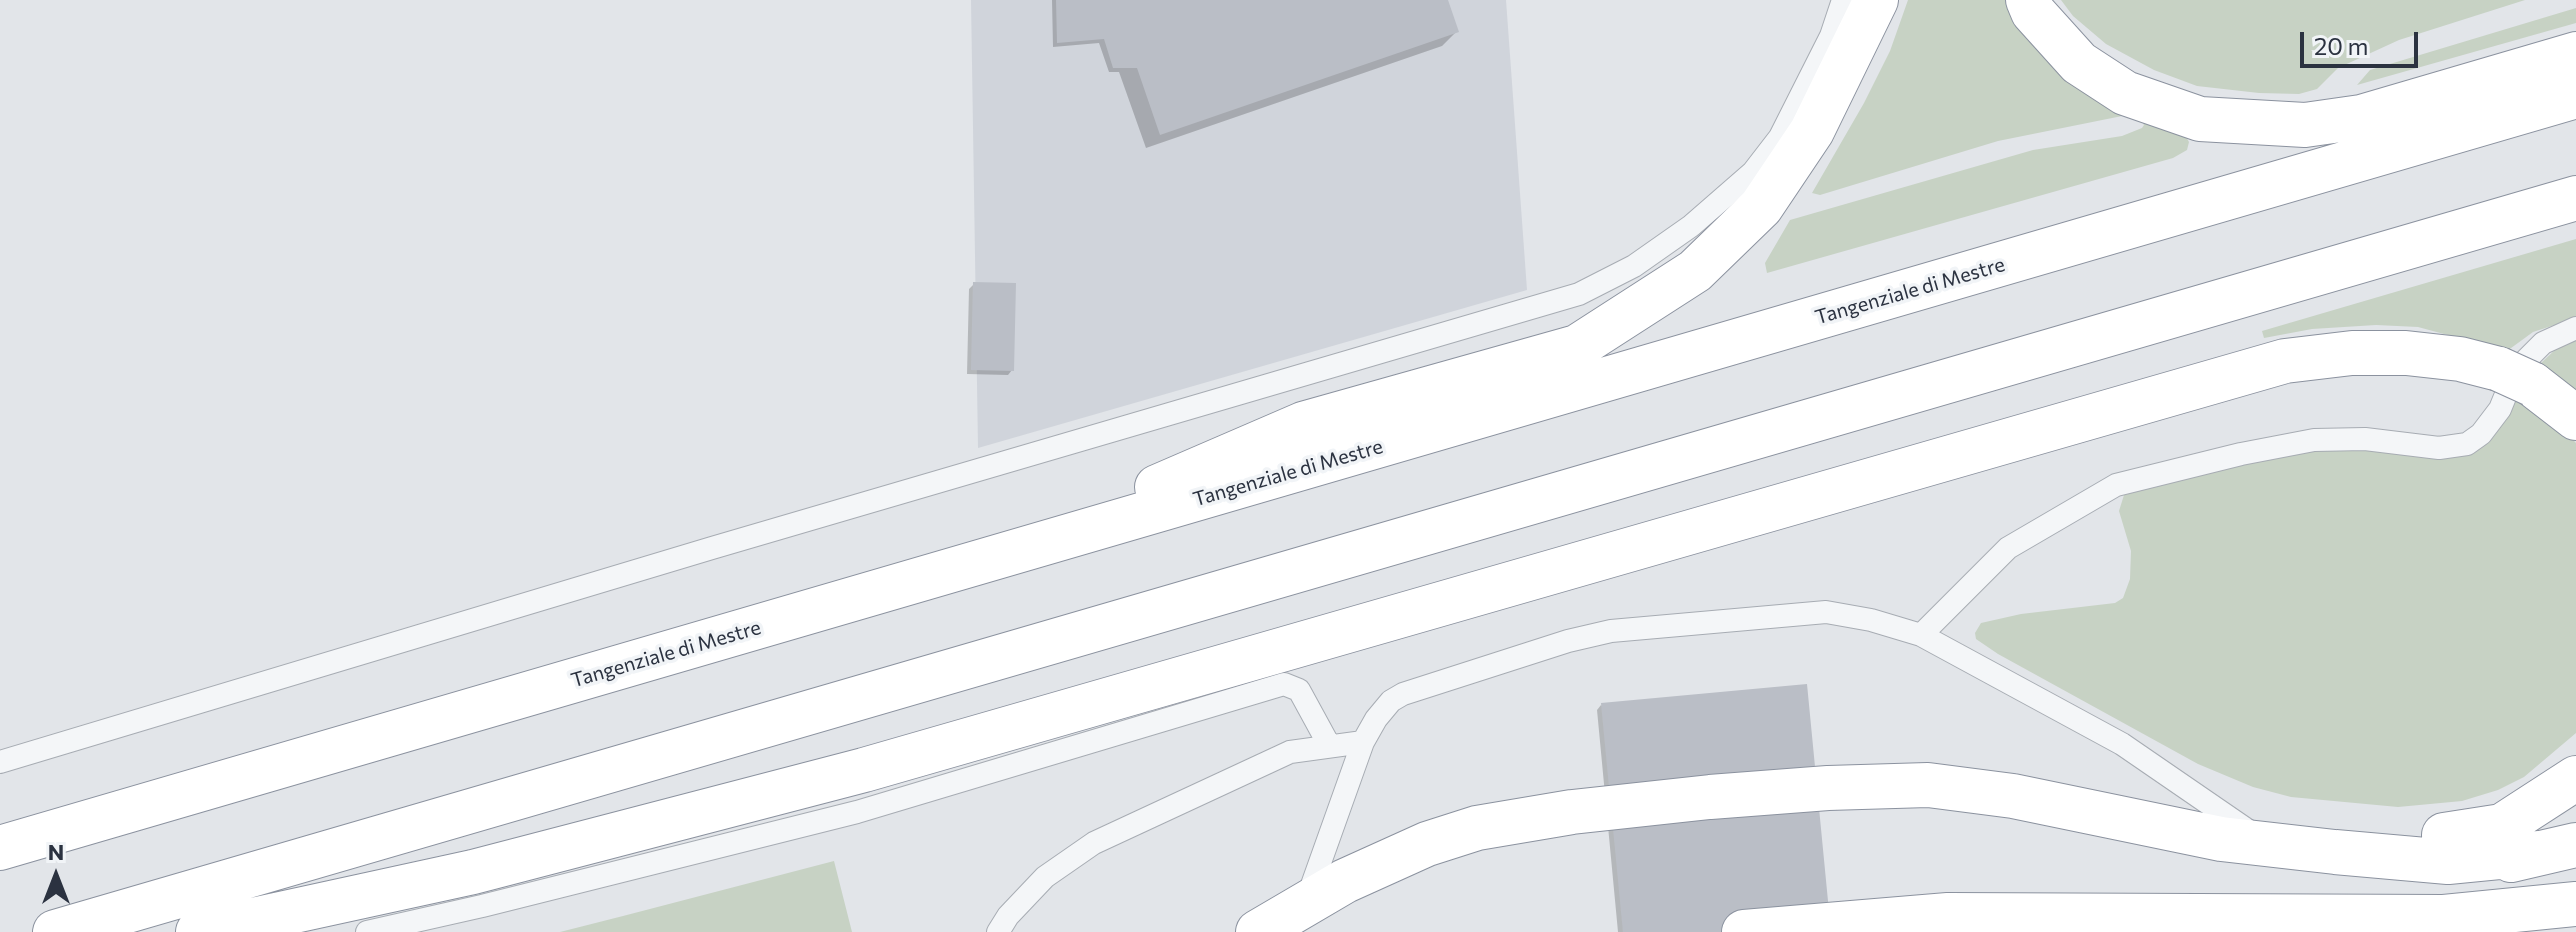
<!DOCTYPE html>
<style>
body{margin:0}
#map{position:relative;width:2576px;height:932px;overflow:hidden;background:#e2e5e9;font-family:Commissioner,sans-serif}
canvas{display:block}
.north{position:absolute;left:16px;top:836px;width:80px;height:80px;-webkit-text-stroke:6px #f1f4f7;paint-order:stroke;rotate:0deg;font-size:22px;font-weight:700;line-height:32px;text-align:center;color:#2b3240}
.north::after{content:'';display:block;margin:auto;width:28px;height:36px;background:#2b3240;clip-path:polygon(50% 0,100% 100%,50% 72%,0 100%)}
.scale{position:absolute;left:2300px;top:32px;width:118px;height:36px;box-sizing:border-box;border:4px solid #2b3240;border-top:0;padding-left:10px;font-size:24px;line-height:28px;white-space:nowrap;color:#2b3240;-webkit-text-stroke:6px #f1f4f7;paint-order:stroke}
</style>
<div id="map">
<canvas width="2576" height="932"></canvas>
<div class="north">N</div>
<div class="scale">20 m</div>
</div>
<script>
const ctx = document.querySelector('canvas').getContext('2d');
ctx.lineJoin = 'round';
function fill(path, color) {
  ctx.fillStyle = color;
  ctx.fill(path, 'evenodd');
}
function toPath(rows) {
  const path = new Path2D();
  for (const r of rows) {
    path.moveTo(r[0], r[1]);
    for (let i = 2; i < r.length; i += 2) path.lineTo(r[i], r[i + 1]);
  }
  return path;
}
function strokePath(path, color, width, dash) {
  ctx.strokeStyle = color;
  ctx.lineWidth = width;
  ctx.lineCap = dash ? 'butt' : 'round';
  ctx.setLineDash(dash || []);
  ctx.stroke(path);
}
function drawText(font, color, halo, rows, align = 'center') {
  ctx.font = font + ' Commissioner,sans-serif';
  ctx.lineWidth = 7;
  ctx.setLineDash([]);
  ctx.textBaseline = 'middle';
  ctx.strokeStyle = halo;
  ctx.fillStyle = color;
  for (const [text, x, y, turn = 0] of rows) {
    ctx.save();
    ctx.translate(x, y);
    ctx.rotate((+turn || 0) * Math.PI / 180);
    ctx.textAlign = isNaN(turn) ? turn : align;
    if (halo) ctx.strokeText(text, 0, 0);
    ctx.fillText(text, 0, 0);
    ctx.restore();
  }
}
fill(toPath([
 [971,0,1506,0,1527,290,978,448]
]), '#d0d4db');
fill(toPath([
 [1908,0,2013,0,2185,135,2189,142,2187,150,2173,158,1767,273,1765,263,1790,220,2033,150,2122,136,2142,128,2144,125,2140,118,2132,114,1998,141,1820,195,1812,193,1864,103,1890,51],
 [2061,0,2525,0,2399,40,2338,68,2317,89,2299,94,2259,93,2197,86,2154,70,2106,44,2073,16],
 [2576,8,2576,23,2357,85,2370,70],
 [2576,239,2576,318,2533,332,2507,351,2418,327,2376,325,2312,329,2264,338,2262,331],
 [2576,340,2576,391,2541,363,2556,349],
 [2517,388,2529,392,2576,443,2576,733,2524,777,2498,790,2462,801,2398,807,2291,797,2253,787,2198,764,1998,654,1976,639,1975,633,1981,623,2021,614,2115,603,2123,598,2130,579,2131,551,2119,511,2124,495,2296,448,2351,447,2444,458],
 [834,861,852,932,560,932,623,916]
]), '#c7d2c4');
fill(toPath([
 [1052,0,1445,0,1456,32,1442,46,1146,148,1119,72,1109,72,1099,43,1053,47],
 [974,284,1012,370,1008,375,967,374,969,289],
 [1601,705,1829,932,1618,932,1597,710]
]), '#0003');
fill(toPath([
 [1056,0,1448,0,1459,32,1160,135,1137,68,1113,68,1104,39,1057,43],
 [973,282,1016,283,1014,371,971,370],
 [1807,684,1831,932,1623,932,1601,703]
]), '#babec6');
const service = toPath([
 [1921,635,2008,548,2116,485,2241,454,2314,440,2365,439,2439,448,2467,444,2481,434,2500,409,2516,370,2543,343,2576,328],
 [0,762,712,548,1579,294,1634,266,1691,226,1753,172,1780,137,1831,36,1843,0],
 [1307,899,1363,742,1376,719,1391,701,1403,694,1568,641,1611,631,1826,612,1871,620,1921,635,2122,744,2253,834],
 [367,932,482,906,857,812,1284,684,1299,690,1329,745],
 [998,932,1008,916,1045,877,1094,843,1290,752,1363,742]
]);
const motorway = toPath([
 [2028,0,2033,12,2079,63,2125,93,2200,119,2305,125,2361,117,2576,54],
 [2532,384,2576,418],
 [1157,487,1303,424,1577,347,1695,271,1761,207,1812,131,1876,0],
 [2444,835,2502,826,2576,778],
 [0,848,2576,96],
 [2511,860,2576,845],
 [55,932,2576,198],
 [198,932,473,872,864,770,2285,361,2352,353,2406,353,2460,359,2499,369],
 [1258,932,1345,881,1427,844,1477,828,1572,812,1710,797,1828,788,1928,785,2013,796,2221,839,2335,852,2448,862,2540,853],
 [1744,932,1948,915,2444,917,2576,904]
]);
strokePath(service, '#a7acb3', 24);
strokePath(motorway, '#8b929f', 46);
strokePath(service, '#f4f6f8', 22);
strokePath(motorway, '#fff', 44);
const motorwayBridge = toPath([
 [2499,369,2532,384]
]);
strokePath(motorwayBridge, '#8b929f', 46, []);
strokePath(motorwayBridge, '#fff', 44);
drawText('20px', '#2b3240', '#f1f4f7', [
 ["Tangenziale di Mestre",1910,291,-16],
 ["Tangenziale di Mestre",1288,473,-16],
 ["Tangenziale di Mestre",666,654,-16]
]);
</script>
